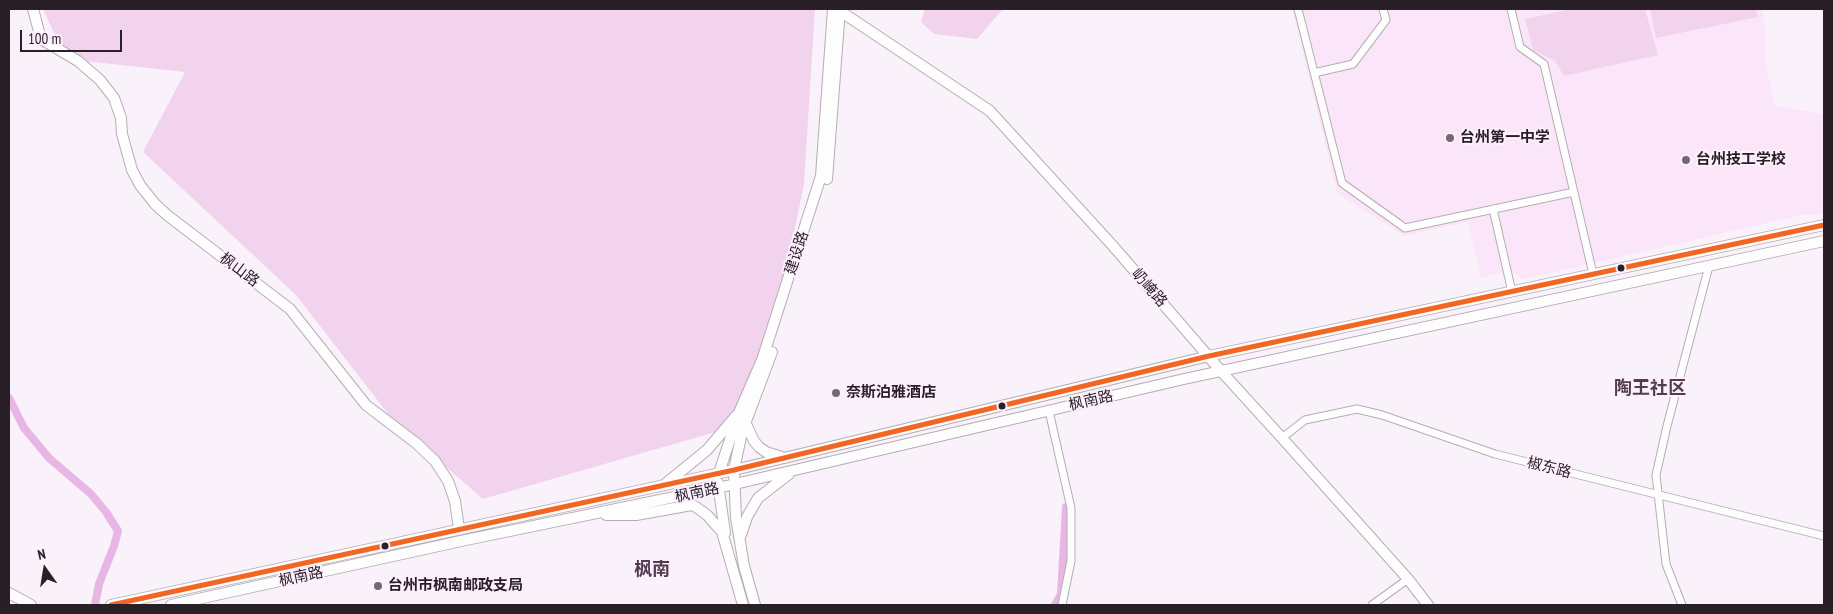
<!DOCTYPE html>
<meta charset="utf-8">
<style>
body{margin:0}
#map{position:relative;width:1833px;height:614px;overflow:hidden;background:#faf2fa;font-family:"PT Sans Narrow",sans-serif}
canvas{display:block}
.frame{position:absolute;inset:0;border:10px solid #281f27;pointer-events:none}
.north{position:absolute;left:20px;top:544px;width:50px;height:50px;-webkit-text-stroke:4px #feeffd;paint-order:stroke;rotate:347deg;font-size:14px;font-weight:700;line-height:20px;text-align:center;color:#281f27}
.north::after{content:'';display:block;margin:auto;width:18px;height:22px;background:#281f27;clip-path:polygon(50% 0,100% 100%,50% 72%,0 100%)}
.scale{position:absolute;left:20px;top:30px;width:102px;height:22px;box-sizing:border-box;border:2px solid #281f27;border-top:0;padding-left:6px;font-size:15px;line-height:18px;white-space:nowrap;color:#281f27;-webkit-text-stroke:4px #feeffd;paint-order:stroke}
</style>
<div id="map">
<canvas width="1833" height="614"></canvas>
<div class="frame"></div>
<div class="north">N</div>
<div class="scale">100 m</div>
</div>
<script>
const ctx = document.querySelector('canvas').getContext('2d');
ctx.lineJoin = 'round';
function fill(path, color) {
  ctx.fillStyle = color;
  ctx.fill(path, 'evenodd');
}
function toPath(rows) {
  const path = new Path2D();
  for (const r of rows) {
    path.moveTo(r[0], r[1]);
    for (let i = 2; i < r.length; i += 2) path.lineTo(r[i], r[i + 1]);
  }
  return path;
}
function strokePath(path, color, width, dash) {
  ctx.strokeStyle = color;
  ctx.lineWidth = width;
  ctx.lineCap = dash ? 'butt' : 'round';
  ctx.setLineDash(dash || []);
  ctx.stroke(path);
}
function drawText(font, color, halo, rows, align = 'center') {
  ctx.font = font + ' "PT Sans Narrow","Noto Sans SC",sans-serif';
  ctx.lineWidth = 4;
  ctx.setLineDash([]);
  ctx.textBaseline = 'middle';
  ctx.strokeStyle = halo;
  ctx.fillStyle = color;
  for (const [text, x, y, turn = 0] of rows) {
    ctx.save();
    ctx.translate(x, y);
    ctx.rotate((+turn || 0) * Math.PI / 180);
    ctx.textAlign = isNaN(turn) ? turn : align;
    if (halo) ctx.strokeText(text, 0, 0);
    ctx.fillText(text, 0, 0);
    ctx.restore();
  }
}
fill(toPath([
 [1292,9,1762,9,1766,33,1765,61,1775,105,1824,114,1824,214,1802,215,1525,279,1508,271,1481,278,1467,222,1404,236,1337,193]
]), '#fbe6f9');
fill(toPath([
 [43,9,815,9,804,184,773,334,726,429,483,499,396,424,296,295,143,152,185,72,66,59],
 [925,9,1003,9,977,39,934,34,921,22],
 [1571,9,1645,9,1658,55,1564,76,1555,61,1533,50,1525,19],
 [1650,9,1756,9,1758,17,1656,38]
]), '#f1d3ee');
strokePath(toPath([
 [9,398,24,428,49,458,91,494,106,512,118,531,114,546,99,584,95,605],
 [1055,605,1061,594,1066,507]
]), '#e8b6e5', 8);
const street = toPath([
 [1298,9,1342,183,1405,228,1574,192],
 [1511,9,1520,47,1544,64,1593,274],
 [1314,73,1353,64,1386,20,1383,9],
 [1493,209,1512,292],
 [1049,411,1071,508,1071,561,1062,605],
 [1282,438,1305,420,1357,409,1382,415,1495,454,1824,536],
 [1372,605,1408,579],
 [1682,605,1666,564,1656,475,1667,426,1709,266]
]);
const secondary = toPath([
 [33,9,41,39,78,61,100,80,114,98,121,118,122,134,132,170,140,185,155,204,167,215,290,309,366,405,416,443,435,461,448,481,455,501,459,529],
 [837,9,990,111,1113,246,1221,371,1282,438,1408,579,1428,605],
 [827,179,840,9],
 [745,422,754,441,759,447,766,452,785,458],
 [734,470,742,432,772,352],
 [719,473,738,415,762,360,821,176,833,9],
 [664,485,707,450,736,416]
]);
const primary = toPath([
 [734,470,736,518,744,566,755,605],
 [718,483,725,533],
 [606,515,636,515,686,506,692,505,696,507,707,515,722,532,743,605],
 [741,535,747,517,758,498,789,474],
 [9,593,31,605],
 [111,605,734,470,1209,356,1824,225],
 [171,605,461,541,718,488,1184,379,1824,241]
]);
strokePath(street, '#b5adb4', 9);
strokePath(secondary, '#b5adb4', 12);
strokePath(primary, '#b5adb4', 12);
strokePath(street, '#fefdfe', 7);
strokePath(secondary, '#fefdfe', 10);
strokePath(primary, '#fefdfe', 10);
strokePath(toPath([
 [111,605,734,470,1209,356,1824,225]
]), '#f26522', 5);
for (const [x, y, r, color] of [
 [1450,138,5,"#726971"],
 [1686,160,5,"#726971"],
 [1621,268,4.5,"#281f27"],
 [836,393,5,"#726971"],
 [1002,406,4.5,"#281f27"],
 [385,546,4.5,"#281f27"],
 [378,586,5,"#726971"]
]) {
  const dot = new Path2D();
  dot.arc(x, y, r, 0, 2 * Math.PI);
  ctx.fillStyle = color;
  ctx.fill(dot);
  strokePath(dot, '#feeffd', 2);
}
drawText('bold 15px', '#281f27', '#feeffd', [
 ["台州第一中学",1460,138],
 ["台州技工学校",1696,160],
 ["奈斯泊雅酒店",846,393],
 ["台州市枫南邮政支局",388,586]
], 'left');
drawText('15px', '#281f27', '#feeffd', [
 ["建设路",797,253,-72],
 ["枫山路",239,270,37],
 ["屷崦路",1149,288,49],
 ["枫南路",1091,401,-13],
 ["椒东路",1549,468,14],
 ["枫南路",697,493,-12],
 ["枫南路",301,577,-12]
]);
drawText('bold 18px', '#513d4f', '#feeffd', [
 ["陶王社区",1650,389],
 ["枫南",652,570]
]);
</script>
